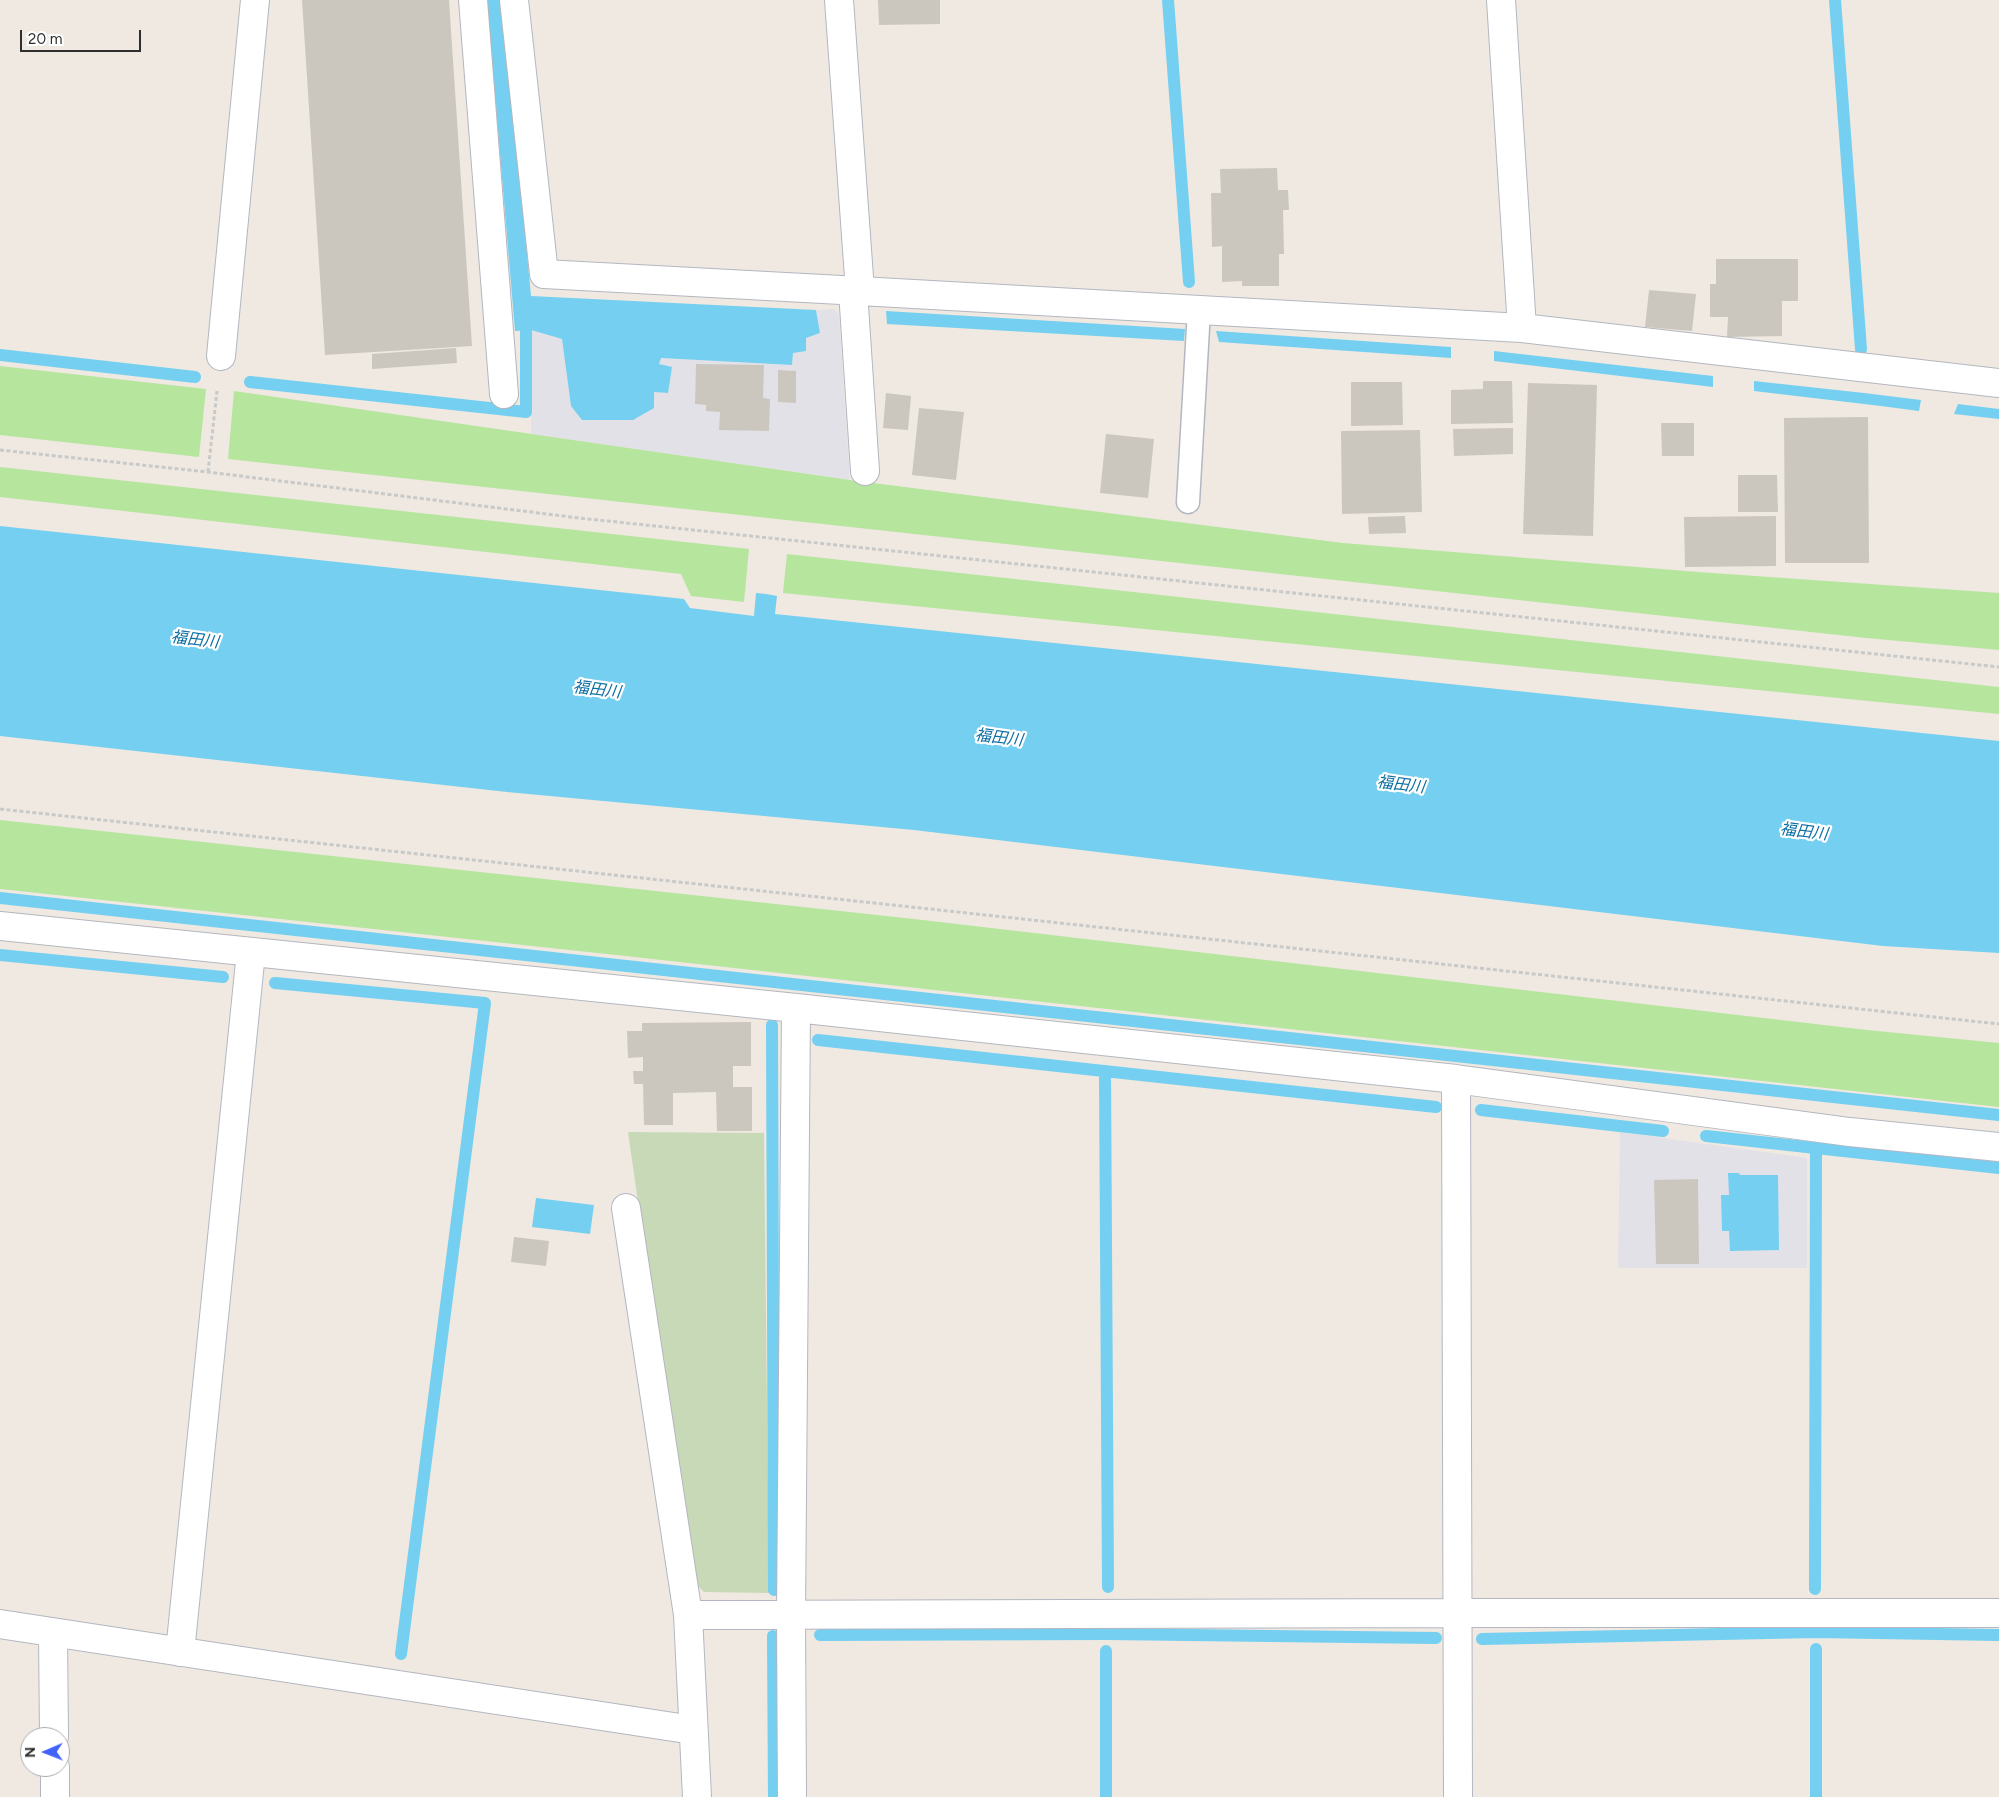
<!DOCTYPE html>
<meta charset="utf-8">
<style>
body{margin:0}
#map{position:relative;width:1999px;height:1797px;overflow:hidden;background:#efe9e1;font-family:Figtree,sans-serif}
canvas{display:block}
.north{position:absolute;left:20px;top:1727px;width:50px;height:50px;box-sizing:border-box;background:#fff;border:1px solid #ababab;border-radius:50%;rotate:269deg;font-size:14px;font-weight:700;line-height:20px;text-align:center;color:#2e2e2e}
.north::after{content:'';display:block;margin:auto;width:18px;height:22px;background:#4264fb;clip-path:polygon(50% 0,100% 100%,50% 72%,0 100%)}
.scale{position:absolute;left:20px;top:30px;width:121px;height:22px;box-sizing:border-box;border:2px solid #2e2e2e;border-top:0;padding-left:6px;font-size:15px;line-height:18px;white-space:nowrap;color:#2e2e2e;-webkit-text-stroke:4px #fff;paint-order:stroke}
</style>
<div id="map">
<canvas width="1999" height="1797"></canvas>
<div class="north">N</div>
<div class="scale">20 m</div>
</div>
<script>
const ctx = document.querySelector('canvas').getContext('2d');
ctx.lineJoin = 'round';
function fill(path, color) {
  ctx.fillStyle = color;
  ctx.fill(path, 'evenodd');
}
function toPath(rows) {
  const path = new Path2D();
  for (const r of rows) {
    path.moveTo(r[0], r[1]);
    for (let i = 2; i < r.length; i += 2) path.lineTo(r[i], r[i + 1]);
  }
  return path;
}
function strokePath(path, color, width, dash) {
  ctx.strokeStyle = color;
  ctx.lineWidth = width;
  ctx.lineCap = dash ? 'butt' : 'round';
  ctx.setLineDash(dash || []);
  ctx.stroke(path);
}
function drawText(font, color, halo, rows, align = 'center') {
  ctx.font = font + ' Figtree,"Noto Sans JP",sans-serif';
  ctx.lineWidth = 4.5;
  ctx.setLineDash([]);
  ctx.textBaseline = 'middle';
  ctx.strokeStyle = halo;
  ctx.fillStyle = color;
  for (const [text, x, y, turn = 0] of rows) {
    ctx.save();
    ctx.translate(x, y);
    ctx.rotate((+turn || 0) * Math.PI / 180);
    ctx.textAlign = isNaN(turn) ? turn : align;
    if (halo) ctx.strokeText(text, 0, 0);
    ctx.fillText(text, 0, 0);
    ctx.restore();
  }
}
fill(toPath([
 [834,309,839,315,850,480,531,434,531,330,562,339,571,406,654,391,667,393,659,364,660,358,792,365,793,353,806,338,820,333,816,310],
 [1620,1132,1807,1158,1807,1268,1618,1268]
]), '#e3e1e8');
fill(toPath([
 [0,366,206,389,199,457,0,435],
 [234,391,850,480,1343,543,1698,572,1999,593,1999,650,1866,638,228,459],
 [0,467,749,549,744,602,691,596,681,574,0,497],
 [787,554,1999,687,1999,714,783,593],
 [0,820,914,919,1867,1030,1999,1043,1999,1107,616,955,0,889]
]), '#b6e59e');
fill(toPath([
 [628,1132,764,1133,769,1593,704,1592,692,1580]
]), '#c8d9b8');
fill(toPath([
 [487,0,503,0,531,296,816,310,820,333,806,338,806,351,793,353,792,365,661,358,659,364,672,367,668,393,654,392,654,408,633,420,582,420,571,406,562,339,531,330,515,331],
 [886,311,1185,329,1184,341,887,324],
 [1216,331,1451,347,1451,358,1219,342],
 [1494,351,1713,376,1713,387,1494,361],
 [1754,381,1864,393,1921,400,1919,411,1881,406,1754,391],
 [1958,404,1999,409,1999,419,1954,414],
 [0,526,684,599,690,608,754,616,756,593,766,594,777,596,775,614,1999,741,1999,953,1883,946,914,830,507,792,0,736],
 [1728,1173,1739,1173,1740,1175,1778,1175,1779,1250,1730,1251,1729,1231,1722,1231,1721,1195,1729,1195],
 [536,1198,594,1205,590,1234,532,1227]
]), '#75cff0');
strokePath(toPath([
 [1168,0,1189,282],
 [1835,0,1861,349],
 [0,355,195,377],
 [250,382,526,412,526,315],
 [0,898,1999,1115],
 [0,955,223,977],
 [275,983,485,1003,401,1654],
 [772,1025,774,1590],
 [818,1040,1436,1107],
 [1105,1071,1108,1587],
 [1481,1110,1663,1131],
 [1706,1136,1999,1168],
 [1815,1589,1816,1148],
 [820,1635,1106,1634,1436,1638],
 [773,1636,774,1797],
 [1482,1639,1816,1632,1999,1635],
 [1106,1797,1106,1651],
 [1816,1797,1816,1649]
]), '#75cff0', 12);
fill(toPath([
 [302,0,449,0,472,346,325,355],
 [878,0,940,0,940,24,879,25],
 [1277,168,1278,190,1288,190,1289,210,1283,210,1284,254,1279,254,1279,286,1242,286,1242,281,1222,282,1222,246,1212,247,1211,193,1221,193,1220,169],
 [1716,259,1798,259,1798,301,1782,301,1782,336,1727,337,1728,317,1710,317,1710,284,1716,284],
 [1649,290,1696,294,1692,331,1645,327],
 [456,348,457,363,372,369,372,354],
 [696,364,764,365,763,398,770,399,769,431,719,430,720,412,706,411,706,405,695,404],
 [778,370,796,371,796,403,778,402],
 [1483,381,1512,381,1513,423,1451,424,1451,390,1483,389],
 [1351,382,1402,382,1403,425,1351,426],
 [1528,383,1597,385,1593,536,1523,534],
 [886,393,911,396,908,430,883,428],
 [919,408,964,412,956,480,912,475],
 [1868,417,1869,563,1785,563,1784,418],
 [1661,423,1694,423,1694,456,1662,456],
 [1513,428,1513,454,1454,456,1453,429],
 [1420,430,1422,512,1342,514,1341,431],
 [1106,434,1154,439,1148,498,1100,493],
 [1738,475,1777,475,1778,512,1738,512],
 [1405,516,1406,533,1369,534,1368,517],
 [1776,516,1776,566,1685,567,1684,517],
 [751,1022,751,1066,733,1066,733,1087,752,1087,752,1131,717,1131,716,1092,673,1093,673,1125,644,1125,643,1084,634,1084,633,1071,643,1071,643,1057,628,1058,627,1031,642,1031,642,1023],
 [1698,1179,1699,1264,1656,1264,1654,1180],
 [514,1237,549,1241,546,1266,511,1262]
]), '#cbc7bf');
const lane = toPath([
 [1188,502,1199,310]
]);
const street = toPath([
 [473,0,504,394],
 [514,0,544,274,860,291],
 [839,0,860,291,1522,328,1999,383],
 [1501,0,1522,328],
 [853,291,865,471],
 [221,356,255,0],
 [0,926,796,1008],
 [1456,1079,1458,1797],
 [626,1208,688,1615,697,1797],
 [688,1615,1458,1613,1999,1613],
 [0,1624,693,1730],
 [53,1633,54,1737],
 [180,1652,251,952],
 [55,1767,55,1797],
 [792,1797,791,1615,796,1008,1456,1079,1850,1132,1999,1147]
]);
strokePath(lane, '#b4b7c1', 25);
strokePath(street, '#b4b7c1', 30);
strokePath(toPath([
 [0,450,208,472,579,518,1999,667],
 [208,472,217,391],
 [0,809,1999,1024]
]), '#c9c9c9', 3, [4, 2.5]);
strokePath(lane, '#fff', 22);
strokePath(street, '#fff', 28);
drawText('italic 16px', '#0d6fa3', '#fff', [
 ["福田川",195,640,7],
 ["福田川",597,690,7],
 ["福田川",999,738,7],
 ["福田川",1401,785,7],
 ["福田川",1804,832,7]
]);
</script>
